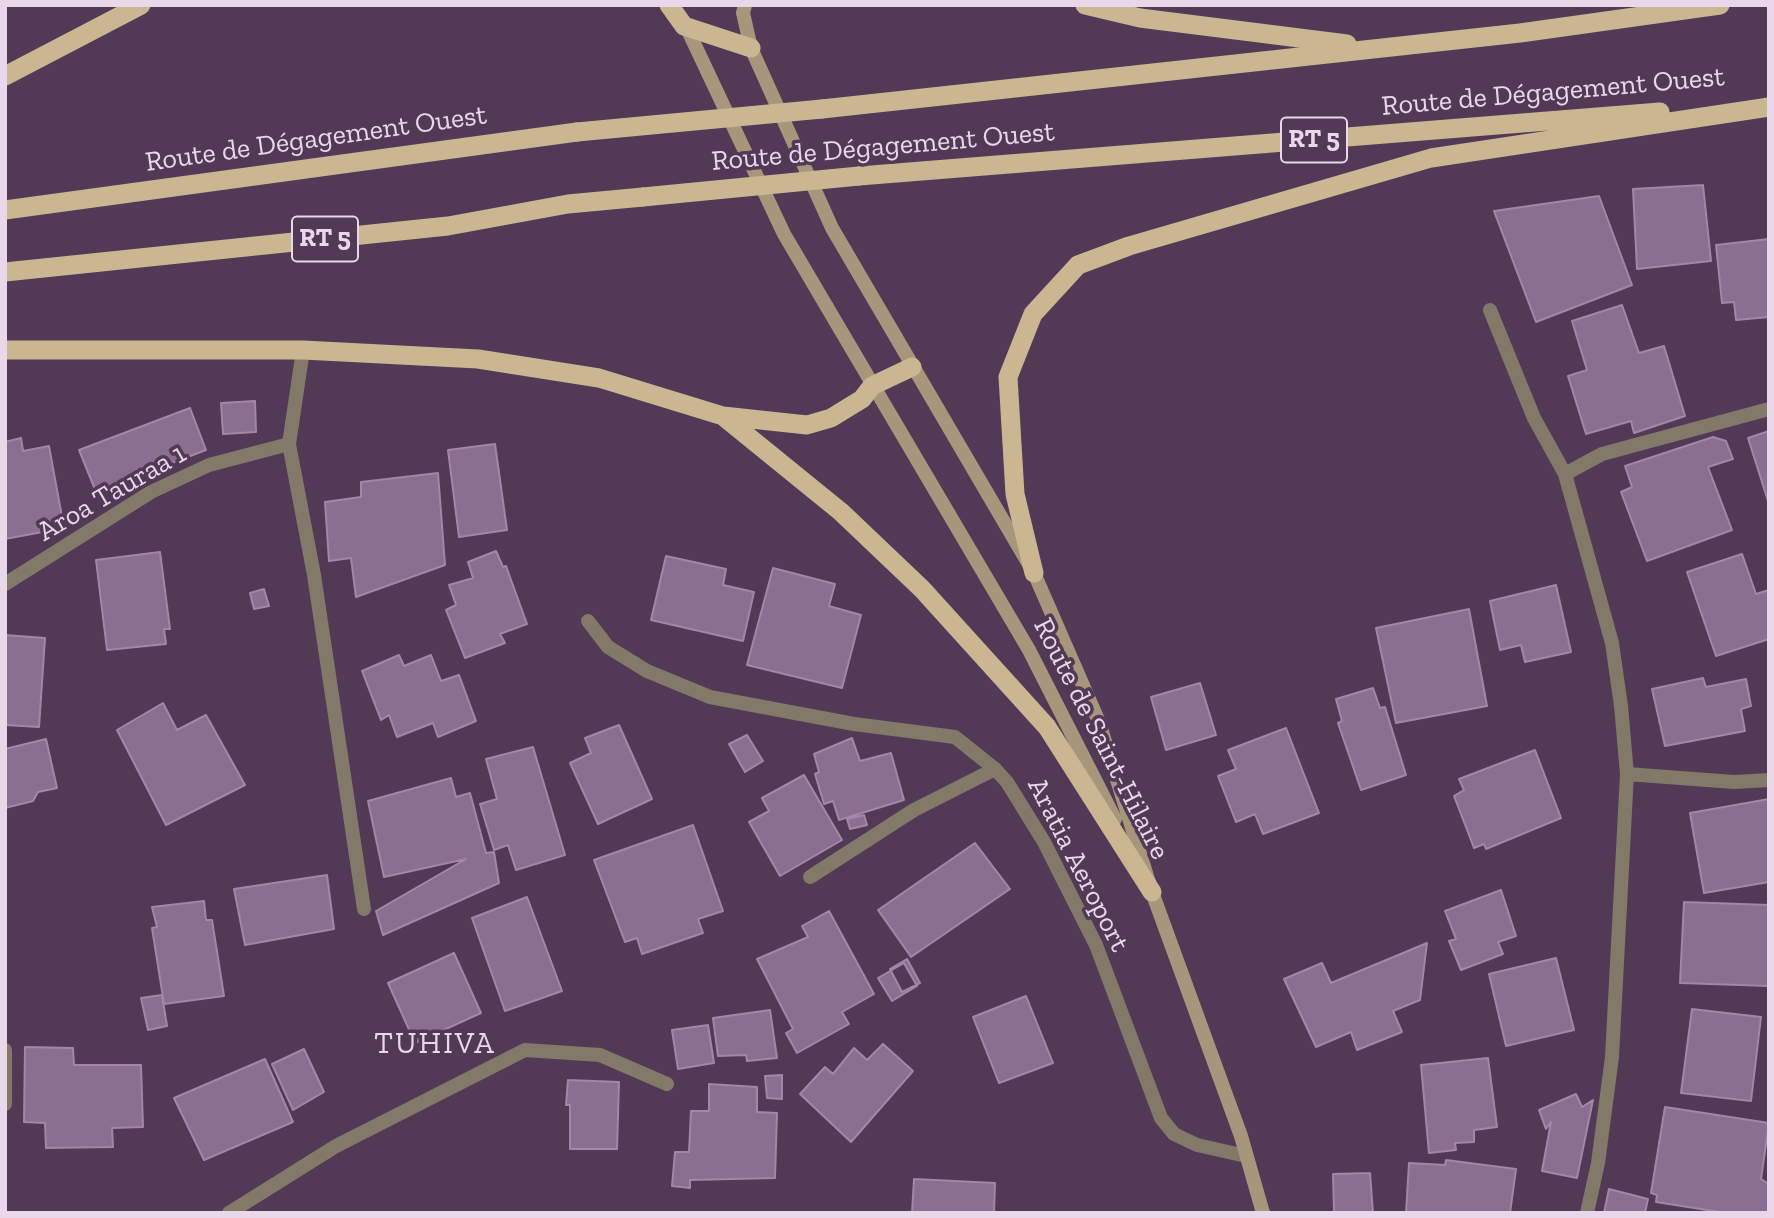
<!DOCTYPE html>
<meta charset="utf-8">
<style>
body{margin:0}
#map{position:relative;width:1774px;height:1218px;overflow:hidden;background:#523956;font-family:"Zilla Slab",serif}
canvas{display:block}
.frame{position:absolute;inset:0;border:7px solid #e8d8ea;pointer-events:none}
</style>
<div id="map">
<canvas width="1774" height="1218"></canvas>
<div class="frame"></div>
</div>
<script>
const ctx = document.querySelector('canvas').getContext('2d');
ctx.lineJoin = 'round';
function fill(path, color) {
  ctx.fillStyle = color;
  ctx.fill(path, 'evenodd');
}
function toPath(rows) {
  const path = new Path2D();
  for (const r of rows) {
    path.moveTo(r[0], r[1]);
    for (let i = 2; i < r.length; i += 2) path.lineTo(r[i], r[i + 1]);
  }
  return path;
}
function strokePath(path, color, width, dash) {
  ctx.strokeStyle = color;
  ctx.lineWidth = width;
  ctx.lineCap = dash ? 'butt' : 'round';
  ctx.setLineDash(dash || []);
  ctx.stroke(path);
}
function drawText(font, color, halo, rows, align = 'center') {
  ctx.font = font + ' "Zilla Slab",serif';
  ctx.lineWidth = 7;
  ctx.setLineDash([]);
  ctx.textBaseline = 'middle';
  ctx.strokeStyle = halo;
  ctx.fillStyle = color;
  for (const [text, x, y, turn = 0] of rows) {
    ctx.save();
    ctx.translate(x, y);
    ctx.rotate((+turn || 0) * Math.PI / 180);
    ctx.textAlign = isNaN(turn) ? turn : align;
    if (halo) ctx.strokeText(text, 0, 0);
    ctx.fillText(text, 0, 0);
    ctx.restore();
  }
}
const building = toPath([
 [1703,185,1711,261,1637,269,1633,189,1703,185],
 [1599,196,1632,285,1536,322,1494,211,1599,196],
 [1769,239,1769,317,1736,320,1734,302,1722,303,1716,245,1769,239],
 [1622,305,1639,353,1664,346,1685,416,1634,433,1631,421,1586,434,1568,376,1587,370,1572,321,1622,305],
 [255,401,256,432,223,434,221,403,255,401],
 [190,408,206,450,96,492,79,450,190,408],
 [1769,431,1769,501,1768,501,1748,438,1769,431],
 [1713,437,1726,441,1733,459,1708,467,1732,530,1647,561,1621,492,1632,487,1625,466,1713,437],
 [21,438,23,451,49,446,64,528,5,539,5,442,21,438],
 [495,444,507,530,459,537,448,450,495,444],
 [438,473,445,565,356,597,351,558,329,561,325,502,361,497,361,482,438,473],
 [496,551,503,567,506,566,527,624,500,634,505,643,465,658,446,610,456,605,449,585,473,578,468,562,496,551],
 [160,552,170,629,164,629,166,644,107,650,96,560,160,552],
 [1742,554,1756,594,1769,590,1769,639,1716,656,1687,572,1742,554],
 [666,556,726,569,723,585,754,592,743,641,651,620,666,556],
 [773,568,835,584,829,606,861,615,842,688,747,665,773,568],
 [1556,585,1571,652,1525,662,1521,645,1500,650,1490,601,1556,585],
 [264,589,269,606,254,609,250,593,264,589],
 [1469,609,1487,706,1396,723,1376,628,1469,609],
 [5,635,45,638,39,727,5,725,5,635],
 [399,655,404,666,431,655,441,681,459,675,476,721,438,737,433,723,397,737,389,715,381,720,362,671,399,655],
 [1703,678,1706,687,1746,679,1751,706,1741,709,1745,731,1665,746,1652,689,1703,678],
 [1200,683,1216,735,1166,750,1151,697,1200,683],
 [1373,688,1380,708,1385,707,1406,775,1361,790,1338,723,1342,721,1336,699,1373,688],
 [163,703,177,730,206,715,245,785,166,825,117,730,163,703],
 [619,725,652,799,598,824,570,763,591,753,585,738,619,725],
 [1286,728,1319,813,1263,834,1255,814,1236,822,1218,776,1236,769,1228,750,1286,728],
 [747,735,763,761,745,772,729,744,747,735],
 [852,738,860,761,891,753,904,800,839,820,833,801,824,804,815,774,819,772,814,754,852,738],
 [46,739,57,788,38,792,33,801,5,808,5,749,46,739],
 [533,747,565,855,516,870,508,845,494,850,480,804,497,799,486,759,533,747],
 [1535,750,1561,818,1486,849,1484,844,1474,848,1454,796,1464,790,1459,779,1535,750],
 [804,775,842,840,780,876,749,822,769,811,762,798,804,775],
 [451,778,456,797,470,793,486,853,494,852,499,883,383,935,376,911,466,859,384,877,368,801,451,778],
 [1769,799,1769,882,1704,893,1690,813,1769,799],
 [864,815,867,825,850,829,847,819,864,815],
 [693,825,723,911,698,919,703,933,642,954,637,938,625,942,594,860,693,825],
 [975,843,1010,889,911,957,878,910,975,843],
 [327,875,334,929,245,945,234,889,327,875],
 [1501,890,1516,936,1498,942,1503,954,1461,970,1449,941,1456,939,1445,911,1501,890],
 [527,897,562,991,505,1011,472,918,527,897],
 [204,901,206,920,212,920,224,996,164,1004,152,928,157,927,152,907,204,901],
 [1684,902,1769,905,1769,986,1680,983,1684,902],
 [829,911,874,994,842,1012,849,1024,797,1053,786,1033,793,1029,757,959,808,937,802,926,829,911],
 [1427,943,1420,1000,1393,1011,1402,1032,1357,1050,1351,1032,1316,1047,1284,979,1322,963,1331,983,1427,943],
 [454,953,481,1013,415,1043,388,983,454,953],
 [1556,958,1574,1030,1506,1046,1489,974,1556,958],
 [907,959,920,983,902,992,890,969,907,959],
 [904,963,917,986,892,1001,878,978,904,963],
 [162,995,167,1026,148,1030,141,998,162,995],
 [1026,996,1053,1063,999,1083,973,1017,1026,996],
 [1692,1009,1761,1017,1751,1101,1681,1093,1692,1009],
 [770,1010,777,1058,747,1061,746,1055,718,1056,713,1018,770,1010],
 [708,1025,714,1063,678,1069,672,1030,708,1025],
 [883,1044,913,1071,851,1142,800,1094,825,1067,833,1074,854,1048,867,1060,883,1044],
 [25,1047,73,1048,74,1065,141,1065,143,1127,112,1128,113,1147,46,1148,45,1123,24,1122,25,1047],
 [304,1049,324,1092,293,1110,272,1064,304,1049],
 [1488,1058,1497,1127,1474,1130,1474,1142,1455,1143,1456,1150,1429,1153,1421,1065,1488,1058],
 [265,1059,293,1122,204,1160,174,1098,265,1059],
 [782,1075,782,1099,767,1098,765,1076,782,1075],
 [568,1080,619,1082,617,1149,570,1149,570,1105,566,1105,568,1080],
 [709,1084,757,1087,757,1112,777,1113,775,1178,690,1180,690,1188,672,1186,675,1152,689,1152,691,1111,709,1111,709,1084],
 [1576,1094,1582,1107,1593,1100,1577,1178,1542,1171,1551,1122,1546,1129,1539,1110,1576,1094],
 [1665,1107,1769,1123,1761,1179,1769,1184,1769,1213,1726,1213,1656,1202,1657,1195,1651,1193,1665,1107],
 [1446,1160,1516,1169,1510,1213,1406,1213,1409,1163,1445,1165,1446,1160],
 [1370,1173,1373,1213,1334,1213,1333,1174,1370,1173],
 [914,1179,995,1183,994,1213,912,1213,914,1179],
 [1609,1189,1648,1199,1645,1213,1604,1213,1609,1189]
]);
fill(building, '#8b6f90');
strokePath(building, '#a386a8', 2);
strokePath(toPath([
 [810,877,914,810,995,769]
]), '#827969', 14);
strokePath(toPath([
 [1490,310,1534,418,1565,474,1612,643,1621,706,1627,774,1612,1057,1598,1163,1587,1213],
 [303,350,289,444,314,575,364,909],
 [1565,474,1602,454,1769,409],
 [5,584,151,492,209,465,289,444],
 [588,621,608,647,647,671,710,697,854,724,955,737,995,769,1007,782,1044,842,1096,945,1161,1118,1174,1134,1197,1145,1246,1156],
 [1627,774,1734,782,1769,780],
 [5,1050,5,1104],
 [229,1213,336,1146,525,1050,600,1055,667,1084]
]), '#827969', 14);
strokePath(toPath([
 [745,5,743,13,751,48,832,228,1034,573,1099,722,1152,892,1241,1136,1263,1213],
 [684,22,784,234,1029,650,1115,819]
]), '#a5967c', 14);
strokePath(toPath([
 [669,5,684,26,751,48],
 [1085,5,1140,18,1347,44],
 [5,76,141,5],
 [822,109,1520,33,1720,5],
 [859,176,1660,112],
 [5,210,577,132],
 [5,272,448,226,568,204,643,197],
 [5,350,303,350,478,359,599,378,723,416,840,511,922,589,1047,727,1152,892],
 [723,416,807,425,831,418,862,399,872,386,912,367],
 [1034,573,1015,494,1008,377,1033,314,1078,265,1129,246,1431,158,1769,107]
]), '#cbb692', 19);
strokePath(toPath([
 [577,132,822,109],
 [643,197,859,176]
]), '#cbb692', 19);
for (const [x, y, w] of [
 [1314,140,66],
 [325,239,66]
]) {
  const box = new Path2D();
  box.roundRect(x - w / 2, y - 22.5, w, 45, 5);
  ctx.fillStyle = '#523956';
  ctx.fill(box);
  strokePath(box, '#e8d8ea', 2);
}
drawText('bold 26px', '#e8d8ea', null, [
 ["RT 5",1314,140],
 ["RT 5",325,239]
]);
drawText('28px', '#e8d8ea', '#523956', [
 ["Route de Dégagement Ouest",1553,92,-5],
 ["Route de Dégagement Ouest",316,139,-8],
 ["Route de Dégagement Ouest",883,147,-5],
 ["Aroa Tauraa 1",112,493,-30],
 ["Route de Saint-Hilaire",1101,739,63],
 ["Aratia Aeroport",1078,865,63]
]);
ctx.letterSpacing = '2px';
drawText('30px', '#e8d8ea', '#523956', [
 ["TUHIVA",435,1044]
]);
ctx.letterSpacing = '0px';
</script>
